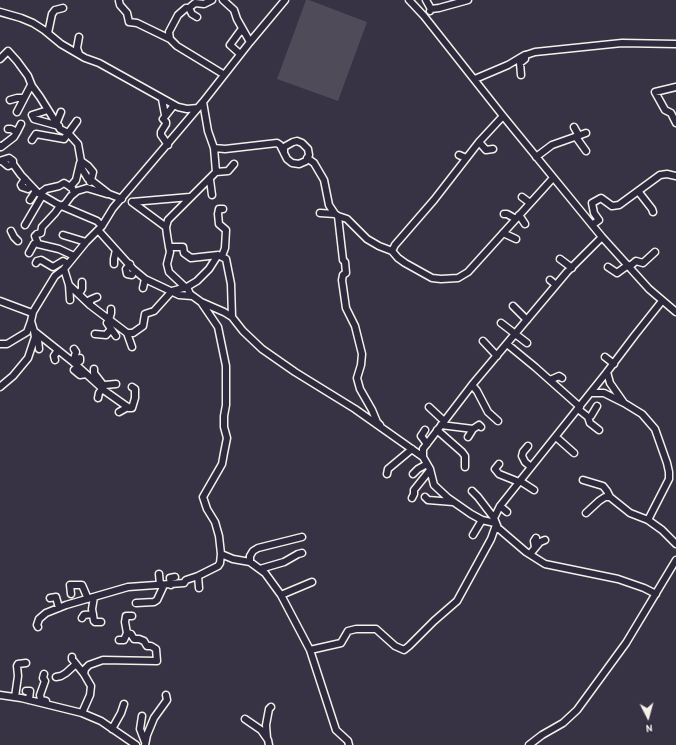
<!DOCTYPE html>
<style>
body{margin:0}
#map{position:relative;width:676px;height:745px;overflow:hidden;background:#373244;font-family:"Patrick Hand",sans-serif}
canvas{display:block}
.north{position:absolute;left:628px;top:697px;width:40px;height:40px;-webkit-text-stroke:3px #2f2a3d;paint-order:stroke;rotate:174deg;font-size:11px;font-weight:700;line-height:16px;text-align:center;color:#f4f1e8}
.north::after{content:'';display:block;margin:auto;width:14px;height:18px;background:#f4f1e8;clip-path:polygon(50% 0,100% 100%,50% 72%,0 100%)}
</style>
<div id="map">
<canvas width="676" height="745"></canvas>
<div class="north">N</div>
</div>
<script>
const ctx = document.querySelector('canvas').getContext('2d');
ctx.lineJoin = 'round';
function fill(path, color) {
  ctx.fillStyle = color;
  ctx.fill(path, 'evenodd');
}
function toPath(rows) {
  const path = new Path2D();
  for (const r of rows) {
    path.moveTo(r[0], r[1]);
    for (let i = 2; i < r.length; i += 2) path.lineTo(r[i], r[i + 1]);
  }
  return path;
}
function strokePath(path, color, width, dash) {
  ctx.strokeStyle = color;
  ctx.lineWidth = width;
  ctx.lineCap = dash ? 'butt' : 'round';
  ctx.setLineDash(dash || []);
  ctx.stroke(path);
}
fill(toPath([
 [306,0,309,0,367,22,338,101,277,79]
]), '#504b59');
const minor = toPath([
 [223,0,234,10,237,19,250,42],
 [409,0,424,16,503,116,602,237,649,289,676,312],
 [426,0,431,9,430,11],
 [119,1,120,5,127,13,129,22,137,23,170,39],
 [186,8,178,15,169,32,170,39,177,46,223,74],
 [186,8,189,8,192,14,197,17],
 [189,8,195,3,204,4,212,0],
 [431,9,439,8,468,0],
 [0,12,21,18,33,23,44,30,61,44,85,58,99,63,178,107,187,109,198,108],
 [48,33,52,14,55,10,63,8],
 [79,54,77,48,79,37],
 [240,54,230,45,241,30,243,32],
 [0,59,8,51,17,61,28,76,32,86,40,97,60,129,68,133,78,144,81,161,88,166,93,172,91,180,109,194,122,199],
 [521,75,520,63,525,59,525,55],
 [475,79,508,65,523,56,535,52,622,43,676,44],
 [676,87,655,92,665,110,671,113,676,123],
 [162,99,165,115],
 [10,100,17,98,23,98],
 [48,110,32,115,34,119,59,126],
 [17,112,31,85],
 [503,116,479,142,434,200,395,245,392,251,398,258,405,263,432,278,441,279,458,278,468,272,553,178],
 [57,122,61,112],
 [574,127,579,136],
 [17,132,21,124],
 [576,137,586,151],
 [32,140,36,134,64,139,77,121],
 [479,142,486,150,493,149],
 [168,145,161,135,161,132,166,124,166,122,163,119,174,105],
 [0,146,1,147,14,137,17,132,11,129,8,129],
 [214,148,216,172,168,220,166,227,167,235,169,247,183,247,184,253,191,258,218,255,226,259,231,284,232,317],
 [284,153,284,147,293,142,297,141,302,143,308,149,309,155,306,161,299,164,292,163,287,159,280,145,277,143,225,149,214,148,208,131,203,102,250,42,285,0],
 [459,155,466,158],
 [536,157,552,145,586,133],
 [307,158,314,163,324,180,329,205,335,214,338,216,343,260,345,262,346,273,343,275,342,280,346,308,355,326,362,354,361,365,357,378,360,389,372,410,377,422,380,425],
 [0,161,9,158,13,161,13,164],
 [2,161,8,166,13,164,21,175,38,193,57,204,97,221,102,226],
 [81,161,82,169,88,179,91,180,90,182],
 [216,172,228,171,234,164],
 [25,179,21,185,22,187,28,189,31,186],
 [210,180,212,195],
 [70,187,76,180,80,163],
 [638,191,652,209,653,212],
 [41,195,42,192,46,189,59,186,64,183,72,188,74,193],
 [522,197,530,203],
 [30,200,36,191],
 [132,202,190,197],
 [132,202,166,227],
 [320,213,335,214],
 [504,214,507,214,516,219],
 [519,215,525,224],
 [338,216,347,219,367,239,379,246,392,251],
 [25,225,42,196],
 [592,225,599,220,594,213,592,203,601,198,612,206,619,205,660,175,667,174,676,176],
 [98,230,133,269,145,279,179,295,192,296],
 [11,231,14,237,18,241],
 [503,233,516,239],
 [63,235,86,242],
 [169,247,170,252,167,264,169,272,185,287],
 [29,253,34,244],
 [74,256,59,249,38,244,35,236,37,234,41,233,42,227,55,213,60,206,65,204,71,196,77,191,87,188,107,194],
 [222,256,225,248,226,230,219,224,218,214,219,209,223,209],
 [560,259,572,268],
 [36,263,37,261,41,260,53,267,63,261,68,264],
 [114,264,114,259,116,250],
 [130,264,126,269,127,274,132,275],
 [608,267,617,273,628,265],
 [629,267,636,261,643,263,655,252],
 [64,269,69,285,90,305,127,333,133,333,143,326,145,314,154,311,172,291,187,287,197,281,209,269,218,255],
 [550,280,556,285],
 [69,285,70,300],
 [187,287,190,294,201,302,218,327,226,366,226,405,224,416,224,427,227,438,224,453,222,464,203,497,207,509,215,522,219,536,221,554,233,559,250,562,265,573,281,595,310,650,336,730,348,741,349,745],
 [143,288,145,279],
 [79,294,82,289,82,282],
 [0,301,32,313],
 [201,302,224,312,232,317,243,331,262,349,295,372,355,409,423,457,430,469,434,485,448,498,471,514,482,520,495,523],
 [90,305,90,300,97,297],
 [513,306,527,320],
 [111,309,111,313,109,320,107,323,116,336],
 [501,323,527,343],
 [127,333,132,347],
 [95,334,106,335,111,329],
 [38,340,39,349],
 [483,341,497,356],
 [0,344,7,344,27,332,31,321],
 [507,344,535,367,580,407],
 [605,357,614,364],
 [55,360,54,356,58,350],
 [73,362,76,352,74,349],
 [75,364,80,361,80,358],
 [94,369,94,373,104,386],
 [74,370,80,375,86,374],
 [607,372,610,383,624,403,642,414,655,429,667,463,669,472,669,479,648,520,662,530,676,544],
 [550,380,559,376,562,378],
 [472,385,477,391,488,412,498,421],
 [0,387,13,376,28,358,35,337,34,331],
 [132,387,135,389,135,398,132,408,129,408,105,391,73,362,34,331,31,321,33,312,55,276,64,269,86,242,102,226,113,208,203,102],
 [591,393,604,393,624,403],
 [98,398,99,393,105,385,116,384],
 [429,407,444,421],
 [578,409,588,417,591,416,597,406],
 [119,412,128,407],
 [588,417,590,423,599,430],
 [441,425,473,429,479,425,481,427],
 [425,430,421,436,427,444],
 [437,430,462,452,465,456,465,467],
 [468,437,473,429],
 [556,437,574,453],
 [528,446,523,452,522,456,525,462,531,467],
 [423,457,423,449,472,385,567,272,602,237],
 [499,464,495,469,499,474,519,482],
 [387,474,388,469,412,449],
 [413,474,418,469,427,464],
 [583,480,603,486,607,491,610,497,630,513,648,520],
 [520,481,534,490],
 [472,491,478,497,494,518],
 [425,497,428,500,453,502],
 [412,498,414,494,414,490,430,470],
 [500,506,507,512],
 [586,513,599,501,605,497,610,497],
 [473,535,482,520],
 [535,547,534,541,536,538],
 [530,554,540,542,545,540],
 [250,562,250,556,253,551,258,548,302,537],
 [260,569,284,562,298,554,302,553],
 [159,574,160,585],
 [171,585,170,578,175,577],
 [199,588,198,576,218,566,220,563,221,554],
 [71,594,70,585,82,585,88,599],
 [656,594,644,588,618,579,545,564,526,552,498,528,494,518,500,506,607,372,635,335,662,301],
 [281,595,312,582],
 [94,597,92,609,94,621,95,622,101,622],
 [50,598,56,597,59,608],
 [136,603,154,602,157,600,164,585],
 [82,618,84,615,93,614],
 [38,627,37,625,39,619,46,613,66,605,128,587,184,583,186,580,198,576],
 [119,640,124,640,127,633],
 [310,650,341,643,348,631,356,629,376,629,395,646,404,650,409,646,434,621,457,601,491,539,496,525],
 [72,657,72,659,84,674,91,686,90,695,82,713],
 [44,674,43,678,45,681,40,695,41,700,46,701],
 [84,674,85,669,89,665,103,660,157,661,156,649,151,646,147,646,144,641,139,639,134,639,131,634,127,633,125,622,126,616,132,616],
 [56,677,61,676,66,673,76,664],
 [26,691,30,691,29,700],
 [0,695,21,698,82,713,101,721,136,745],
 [15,697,18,676,17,666,18,664,26,663],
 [142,716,140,729,145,742],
 [245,719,261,730,268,740,269,745],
 [112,729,121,713,124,704],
 [267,738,266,725,269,709,271,707],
 [145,745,147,735,154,718,167,700,166,695],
 [529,745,542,735,563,723,577,710,626,643,676,560]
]);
strokePath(minor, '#f4f1e8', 9);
strokePath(minor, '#2f2a3d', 6);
</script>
